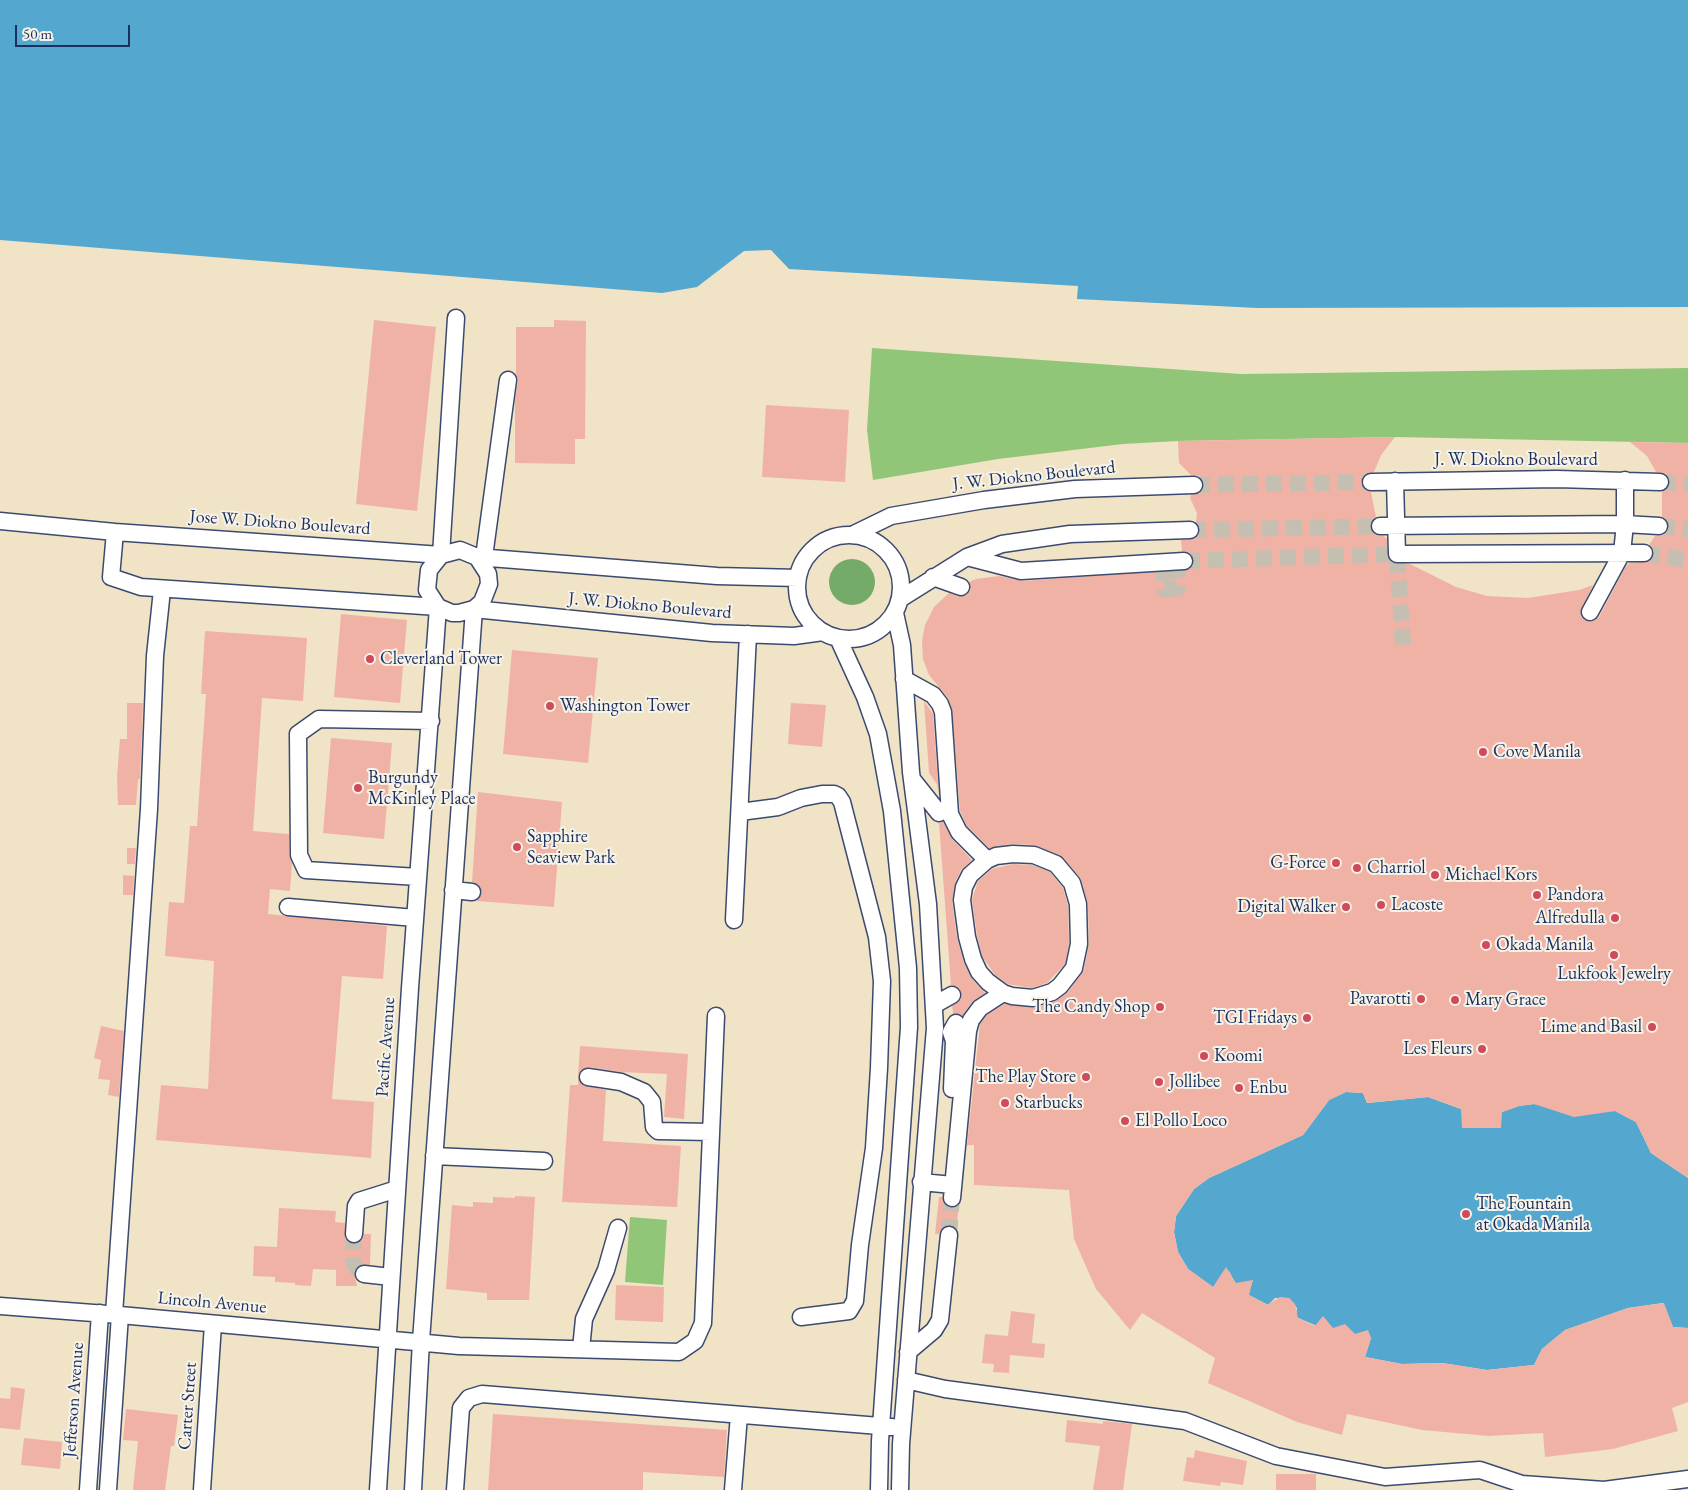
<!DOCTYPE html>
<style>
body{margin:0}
#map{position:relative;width:1688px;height:1490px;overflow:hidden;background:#f0e3c6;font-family:"EB Garamond",serif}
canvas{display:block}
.scale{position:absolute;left:15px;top:25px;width:115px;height:22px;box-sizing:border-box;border:2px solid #1b2f5e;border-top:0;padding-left:6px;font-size:15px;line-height:18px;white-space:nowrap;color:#1b2f5e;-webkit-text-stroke:4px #f7f3e8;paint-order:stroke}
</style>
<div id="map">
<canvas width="1688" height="1490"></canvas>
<div class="scale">50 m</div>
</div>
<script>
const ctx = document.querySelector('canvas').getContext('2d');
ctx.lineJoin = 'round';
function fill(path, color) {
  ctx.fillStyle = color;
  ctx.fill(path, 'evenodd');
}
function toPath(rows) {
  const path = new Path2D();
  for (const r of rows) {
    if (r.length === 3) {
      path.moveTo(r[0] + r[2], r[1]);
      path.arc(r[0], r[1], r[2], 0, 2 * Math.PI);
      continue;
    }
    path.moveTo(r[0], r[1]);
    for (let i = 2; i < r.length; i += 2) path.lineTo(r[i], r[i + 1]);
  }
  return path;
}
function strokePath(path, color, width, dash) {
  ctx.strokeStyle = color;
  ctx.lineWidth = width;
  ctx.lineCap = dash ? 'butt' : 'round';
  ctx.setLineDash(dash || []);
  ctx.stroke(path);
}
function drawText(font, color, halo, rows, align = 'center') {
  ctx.font = font + ' "EB Garamond",serif';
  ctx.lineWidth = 4;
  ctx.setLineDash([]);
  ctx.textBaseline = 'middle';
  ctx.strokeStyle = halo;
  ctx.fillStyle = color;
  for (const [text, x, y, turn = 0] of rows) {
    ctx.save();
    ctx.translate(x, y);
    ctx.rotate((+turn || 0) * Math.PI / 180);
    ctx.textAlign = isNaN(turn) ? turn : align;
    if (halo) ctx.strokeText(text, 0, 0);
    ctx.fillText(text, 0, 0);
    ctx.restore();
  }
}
fill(toPath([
 [872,348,1241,374,1688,368,1688,443,1395,437,1178,441,1123,444,998,459,873,480,867,430],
 [630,1217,667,1220,663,1285,625,1282]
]), '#91c678');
fill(toPath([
 [852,582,23]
]), '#74ab68');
fill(toPath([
 [0,0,1688,0,1688,307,1257,308,1077,299,1078,286,789,269,771,250,744,251,697,287,662,293,0,240],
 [1346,1092,1363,1093,1367,1103,1428,1097,1461,1109,1502,1112,1519,1106,1534,1104,1595,1112,1615,1111,1636,1122,1651,1153,1688,1178,1688,1328,1673,1327,1663,1303,1628,1308,1565,1330,1542,1349,1534,1365,1487,1370,1442,1363,1402,1364,1365,1357,1371,1338,1365,1331,1358,1337,1345,1325,1337,1334,1325,1319,1320,1320,1317,1326,1296,1317,1297,1308,1289,1298,1275,1298,1268,1305,1247,1294,1238,1289,1229,1271,1213,1287,1188,1269,1178,1252,1174,1232,1176,1216,1194,1189,1209,1178,1303,1135,1329,1100]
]), '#54a8cf');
fill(toPath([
 [374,320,436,327,417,511,356,504],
 [554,320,586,321,585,439,575,439,575,464,515,463,515,400,518,381,516,374,516,327,554,327],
 [766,405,849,410,845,482,762,477],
 [1395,437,1381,455,1374,472,1365,474,1361,482,1363,488,1371,492,1376,517,1371,522,1371,531,1376,535,1384,536,1387,539,1387,555,1392,562,1410,564,1456,587,1487,596,1528,598,1579,590,1593,585,1580,612,1582,618,1590,622,1599,617,1626,566,1630,563,1649,561,1654,552,1649,545,1655,536,1664,535,1669,527,1668,521,1662,517,1662,491,1669,487,1669,478,1665,473,1656,472,1647,456,1630,442,1688,443,1688,1178,1651,1153,1636,1122,1615,1111,1574,1117,1534,1104,1519,1106,1502,1112,1501,1128,1462,1128,1461,1109,1428,1097,1367,1103,1363,1093,1346,1092,1329,1100,1303,1135,1209,1178,1194,1189,1176,1216,1174,1232,1178,1252,1188,1269,1213,1287,1226,1267,1236,1283,1253,1280,1249,1295,1267,1305,1280,1297,1289,1298,1295,1304,1298,1318,1315,1326,1323,1316,1333,1328,1345,1324,1355,1334,1368,1330,1371,1338,1365,1357,1402,1364,1442,1363,1487,1370,1534,1365,1542,1349,1565,1330,1628,1308,1664,1303,1673,1327,1688,1328,1688,1402,1672,1408,1678,1431,1613,1449,1545,1457,1543,1433,1489,1436,1422,1430,1347,1414,1342,1435,1297,1422,1208,1383,1215,1358,1142,1313,1130,1330,1096,1289,1074,1239,1069,1190,974,1185,974,1145,967,1145,980,1024,987,1015,1004,1004,1036,1008,1055,1001,1068,992,1084,970,1089,944,1088,904,1080,877,1060,855,1034,845,1012,844,989,848,967,826,960,811,952,709,948,698,929,675,923,659,922,641,925,625,934,607,949,593,958,597,967,595,971,590,969,582,976,579,999,576,1022,581,1190,569,1194,560,1189,552,1182,551,1181,540,1195,539,1199,534,1200,529,1196,522,1197,513,1190,498,1191,495,1200,493,1204,484,1199,476,1191,475,1179,463,1178,441],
 [341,614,407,620,400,703,334,697],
 [205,631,307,638,303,701,262,698,253,831,289,834,289,855,292,863,290,891,270,889,268,914,387,926,383,979,342,976,332,1099,374,1102,371,1158,156,1140,161,1085,208,1089,214,961,165,956,169,902,184,903,190,826,197,826,206,694,201,694],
 [512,650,598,658,588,763,503,754],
 [924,701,933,714,939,797,937,784,929,773],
 [127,703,143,703,140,779,138,779,136,805,118,805,117,777,120,739,127,739],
 [791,703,826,705,822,747,788,744],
 [331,738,392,743,384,839,323,833],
 [478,792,562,802,554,907,477,901,482,893,478,884,472,882],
 [943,822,952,839,972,860,961,870,955,883,952,901,957,938,964,963,972,979,985,993,972,1002,962,1016,953,1014,953,1011,952,1006,960,1001,962,995,958,987,951,985,939,823],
 [127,848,136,848,135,864,127,864],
 [1013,864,1032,865,1050,872,1063,888,1068,906,1069,943,1065,964,1047,983,1032,988,1008,984,995,975,982,956,977,935,972,900,978,881,992,869],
 [123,875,134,876,133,895,123,895],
 [101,1026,124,1031,119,1097,108,1095,110,1080,98,1079,101,1060,94,1058],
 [580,1046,688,1054,684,1119,664,1117,667,1074,620,1072,589,1067,581,1070,578,1076],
 [578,1076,582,1085,606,1090,603,1141,681,1146,677,1207,562,1202,570,1085,578,1085],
 [515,1196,535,1197,529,1300,487,1300,487,1293,446,1289,452,1205,473,1207,473,1202,493,1203,493,1197,515,1198],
 [939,1197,942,1197,947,1206,952,1208,959,1205,956,1229,951,1225,945,1226,939,1234,935,1234],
 [279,1208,336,1211,335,1222,345,1223,345,1238,353,1244,362,1240,364,1234,371,1234,370,1265,360,1265,356,1268,354,1273,357,1286,336,1286,336,1270,313,1269,311,1286,295,1285,295,1283,275,1282,275,1277,253,1276,254,1246,277,1247],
 [616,1285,664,1287,663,1322,615,1320],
 [1011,1311,1035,1314,1032,1343,1045,1344,1044,1358,1010,1355,1009,1373,993,1372,994,1364,982,1363,985,1334,1008,1336],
 [11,1387,25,1389,20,1430,0,1428,0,1398,10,1399],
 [126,1409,178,1415,174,1446,171,1446,165,1490,133,1490,138,1441,123,1440],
 [493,1414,727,1430,724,1477,643,1472,643,1490,488,1490],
 [1067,1420,1103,1424,1103,1421,1132,1424,1123,1490,1093,1490,1100,1446,1065,1442],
 [24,1438,62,1442,60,1469,21,1465],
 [1195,1450,1247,1461,1243,1485,1221,1482,1220,1486,1183,1481,1187,1457,1194,1458],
 [1276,1474,1316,1474,1316,1490,1276,1490]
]), '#f1b2a6');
strokePath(toPath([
 [1660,482,1688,484],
 [1194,485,1371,482],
 [1659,526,1688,529],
 [1190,530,1380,526],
 [1644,553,1688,560],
 [1184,561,1397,554,1403,646],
 [1163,565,1165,590,1178,588,1177,564],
 [354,1234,354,1264,357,1269,364,1274],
 [949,1235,952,1198]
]), '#c5bfb1', 16, [16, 8]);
const minor = toPath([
 [1395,481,1397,554,1644,553],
 [1371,482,1557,479,1660,482],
 [0,521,115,532,441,555,456,318],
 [1380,526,1625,524,1659,526],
 [115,532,111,577,141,587,438,607,410,988,378,1490],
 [854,534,891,516,984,500,1075,489,1194,485],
 [849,587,52],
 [477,557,488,574,489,584,482,602,474,609,459,613,452,613,438,607,427,590,429,570,441,555,460,550,477,557,717,576,798,578],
 [484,557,508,380],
 [967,557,1021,571,1184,561],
 [933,577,961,587],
 [900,599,967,557,1002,544,1070,534,1190,530],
 [1590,612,1622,553,1625,524,1625,480],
 [895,613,902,645,911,772,928,904,935,1028,901,1444,900,1490],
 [838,638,865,697,878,734,892,811,908,968,909,1027,880,1441,879,1490],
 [904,679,933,695,940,704,943,712,950,814,959,832,987,860],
 [912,779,939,813],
 [740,812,778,807,801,798,822,794,834,794,838,796,842,802,877,937,882,981,879,1068,874,1148,860,1245,855,1301,849,1311,801,1317],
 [1013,854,1034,855,1056,864,1072,883,1078,904,1079,944,1074,968,1060,986,1052,992,1033,998,1012,996,1003,993,988,982,979,972,973,959,967,937,962,900,964,887,970,875,987,860,996,856,1013,854],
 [418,877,306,870,299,855,298,734,319,719,431,721],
 [453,890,472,892],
 [288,907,415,918],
 [734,920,748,634],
 [934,1005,952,995],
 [588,1077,621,1082,644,1092,652,1102,654,1127,658,1131,711,1132],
 [952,1089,954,1041,951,1032,956,1023],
 [434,1156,544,1161],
 [921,1182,953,1185],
 [952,1198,968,1031,971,1020,980,1008,1003,993],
 [354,1234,356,1206,359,1201,397,1189],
 [364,1274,391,1277],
 [0,1306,120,1315,459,1346,679,1352,695,1341,703,1323,716,1016],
 [114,1314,149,809,155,656,162,590],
 [581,1349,584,1319,606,1270,618,1228],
 [908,1352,934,1330,940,1320,949,1235],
 [906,1380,945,1389,1185,1421,1276,1456,1385,1477,1480,1470,1522,1484,1604,1490,1688,1479],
 [88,1490,100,1313],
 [108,1490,120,1315],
 [202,1490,213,1324],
 [413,1490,421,1341,474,609,712,633,794,636,823,632],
 [455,1490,461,1408,469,1398,482,1394,892,1427],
 [733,1490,739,1415]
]);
strokePath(minor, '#3b4a6e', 19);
strokePath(minor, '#fff', 16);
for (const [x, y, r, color] of [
 [370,659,5,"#d1495b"],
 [550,706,5,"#d1495b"],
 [1483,752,5,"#d1495b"],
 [358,788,5,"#d1495b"],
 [517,847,5,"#d1495b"],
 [1336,863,5,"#d1495b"],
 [1357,868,5,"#d1495b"],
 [1435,875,5,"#d1495b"],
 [1537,895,5,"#d1495b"],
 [1381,905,5,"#d1495b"],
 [1346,907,5,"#d1495b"],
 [1615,918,5,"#d1495b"],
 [1486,945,5,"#d1495b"],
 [1614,955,5,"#d1495b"],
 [1421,999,5,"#d1495b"],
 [1455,1000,5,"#d1495b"],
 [1160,1007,5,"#d1495b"],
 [1307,1018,5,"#d1495b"],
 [1652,1027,5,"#d1495b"],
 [1482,1049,5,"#d1495b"],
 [1204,1056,5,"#d1495b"],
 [1086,1077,5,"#d1495b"],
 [1159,1082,5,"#d1495b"],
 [1239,1088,5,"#d1495b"],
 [1005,1103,5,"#d1495b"],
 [1125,1121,5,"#d1495b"],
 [1466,1214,5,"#d1495b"]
]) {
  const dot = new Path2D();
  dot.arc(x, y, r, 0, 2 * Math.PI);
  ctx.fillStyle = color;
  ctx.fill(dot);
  strokePath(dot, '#f7f3e8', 2);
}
drawText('18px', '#1b2f5e', '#f7f3e8', [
 ["J. W. Diokno Boulevard",1516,460],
 ["J. W. Diokno Boulevard",1034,476,-6],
 ["Jose W. Diokno Boulevard",280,523,4],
 ["J. W. Diokno Boulevard",650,606,5],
 ["Pacific Avenue",386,1047,-86],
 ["Lincoln Avenue",212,1303,5],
 ["Jefferson Avenue",74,1400,-86],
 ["Carter Street",188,1406,-86]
]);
drawText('18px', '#1b2f5e', '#f7f3e8', [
 ["Cleverland Tower",380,659],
 ["Washington Tower",560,706],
 ["Cove Manila",1493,752],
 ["Burgundy",368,778],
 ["McKinley Place",368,799],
 ["Sapphire",527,837],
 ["Seaview Park",527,858],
 ["G-Force",1326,863,"right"],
 ["Charriol",1367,868],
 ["Michael Kors",1445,875],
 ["Pandora",1547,895],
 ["Lacoste",1391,905],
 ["Digital Walker",1336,907,"right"],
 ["Alfredulla",1605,918,"right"],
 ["Okada Manila",1496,945],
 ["Lukfook Jewelry",1614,974,"center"],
 ["Pavarotti",1411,999,"right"],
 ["Mary Grace",1465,1000],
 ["The Candy Shop",1150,1007,"right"],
 ["TGI Fridays",1297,1018,"right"],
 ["Lime and Basil",1642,1027,"right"],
 ["Les Fleurs",1472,1049,"right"],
 ["Koomi",1214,1056],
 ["The Play Store",1076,1077,"right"],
 ["Jollibee",1169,1082],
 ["Enbu",1249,1088],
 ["Starbucks",1015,1103],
 ["El Pollo Loco",1135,1121],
 ["The Fountain",1476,1204],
 ["at Okada Manila",1476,1225]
], 'left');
</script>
